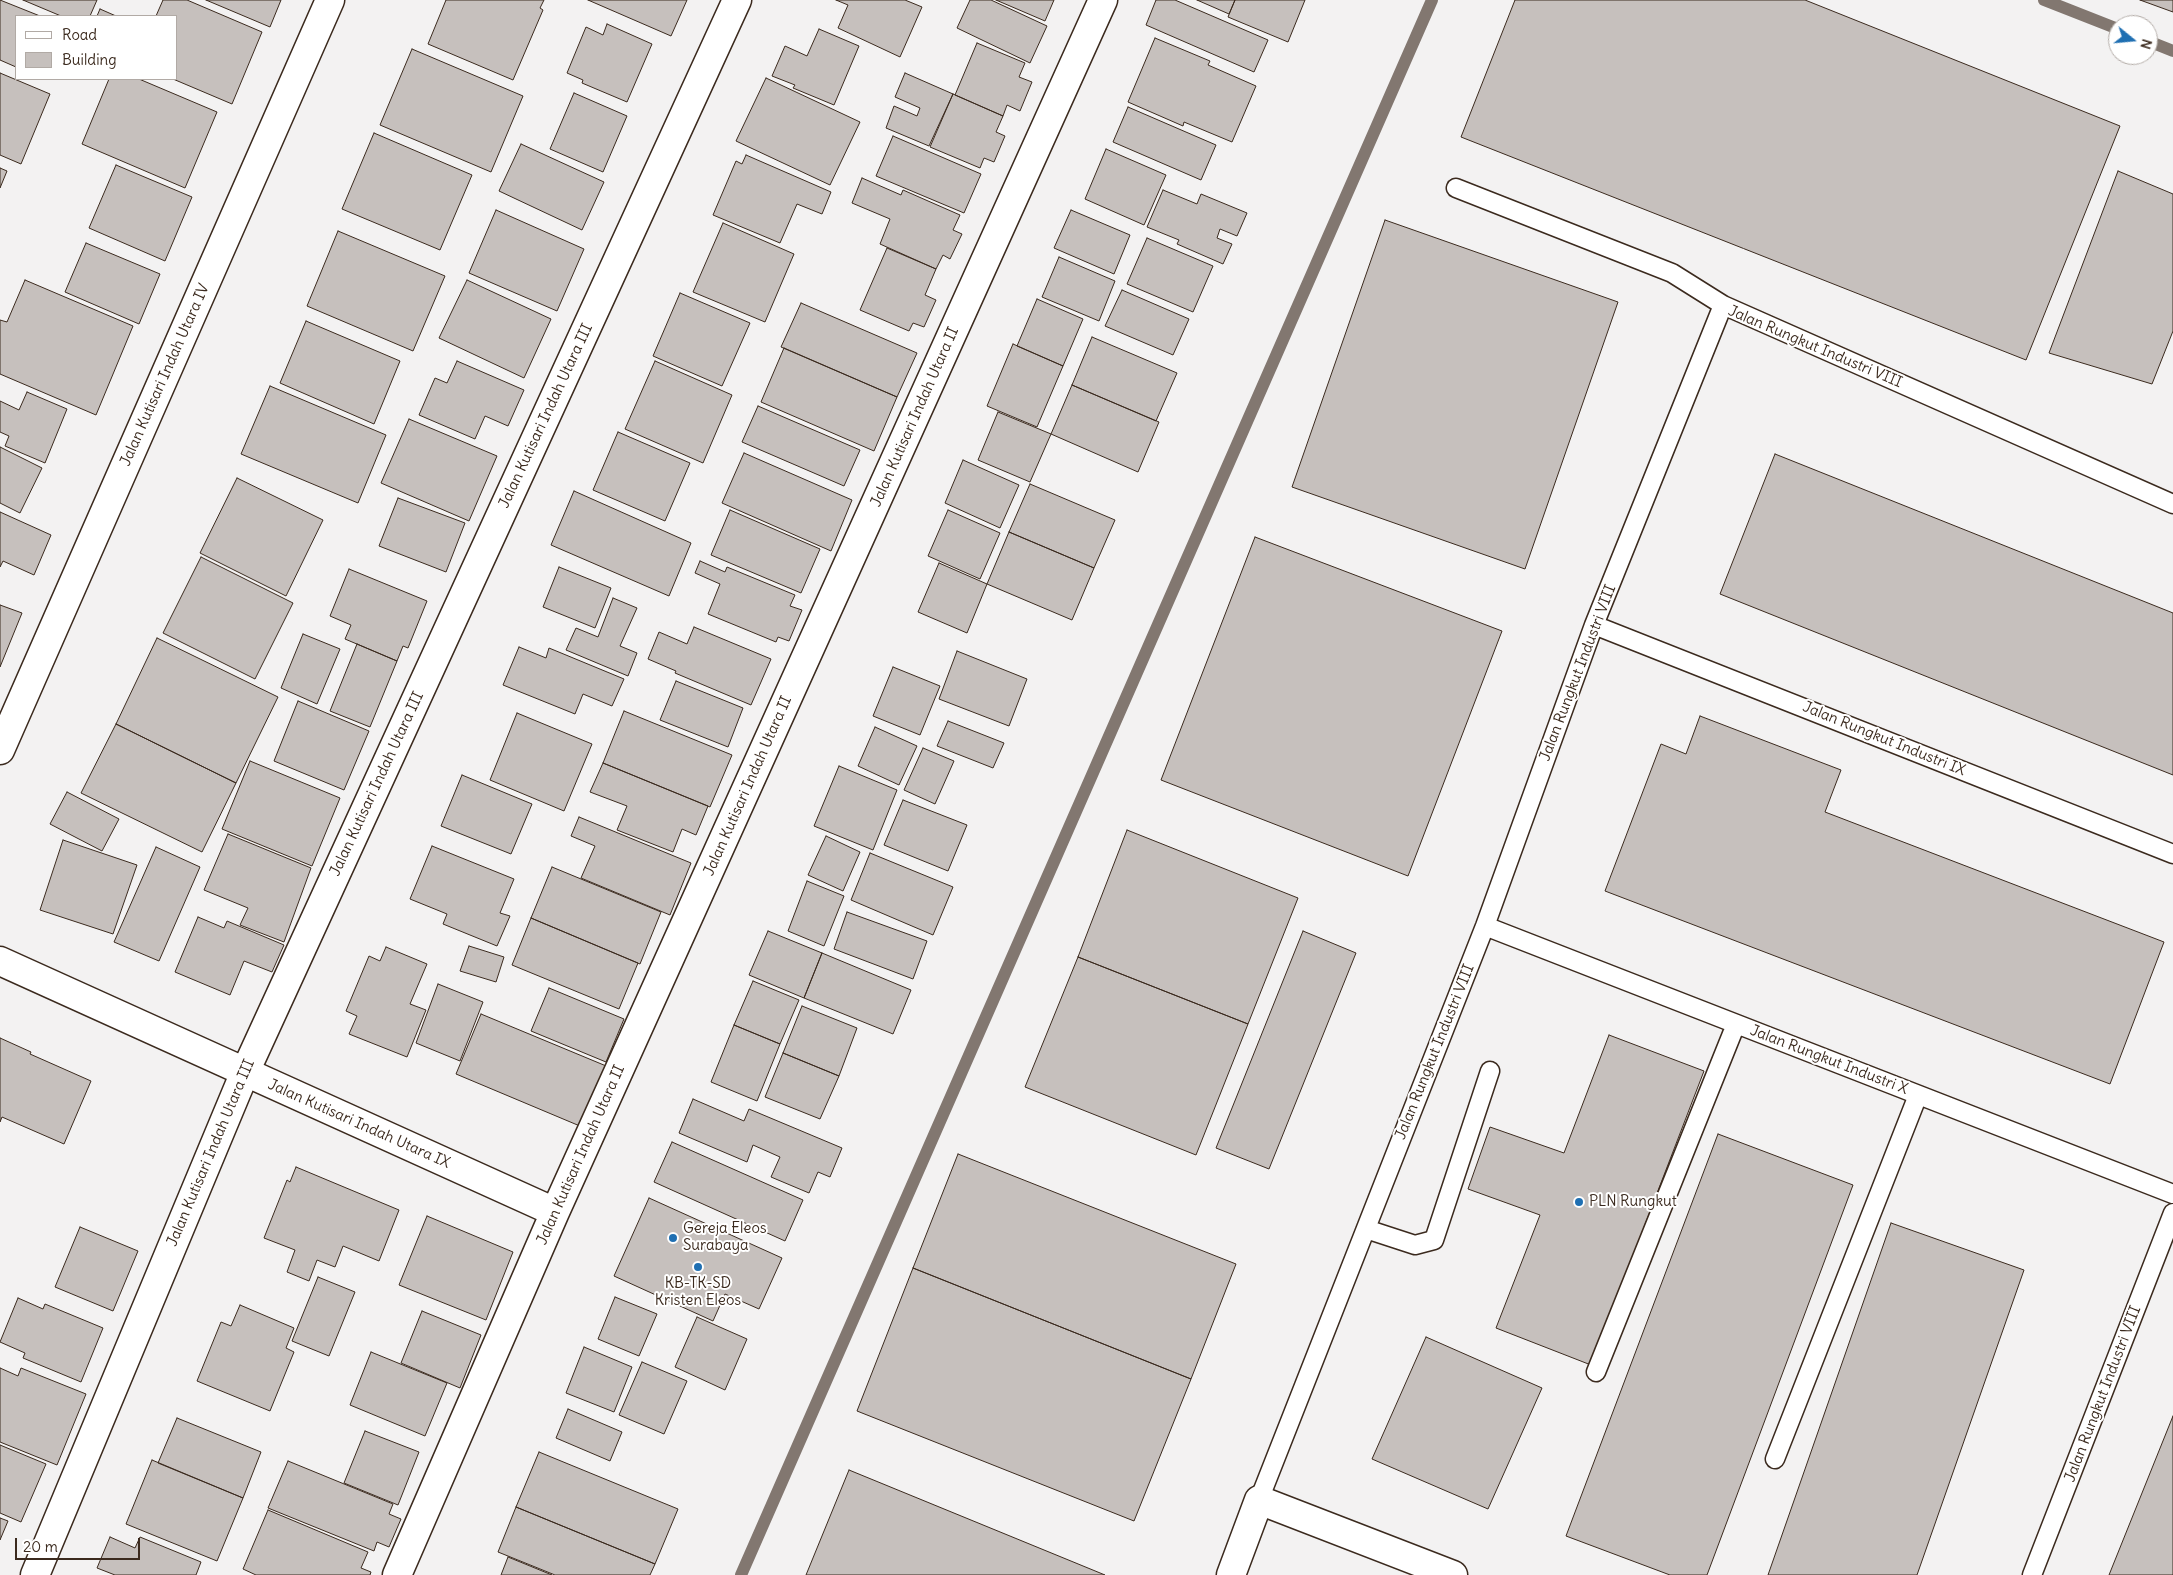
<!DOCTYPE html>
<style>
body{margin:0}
#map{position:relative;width:2173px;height:1575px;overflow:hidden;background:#f3f2f2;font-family:Delius,sans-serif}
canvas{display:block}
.legend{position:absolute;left:15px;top:15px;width:162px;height:65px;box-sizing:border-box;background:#fff;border:1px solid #b1aaa5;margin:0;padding:6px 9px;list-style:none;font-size:15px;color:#3b2a1e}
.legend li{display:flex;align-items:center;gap:10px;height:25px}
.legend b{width:25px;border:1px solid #b1aaa5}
.north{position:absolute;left:2108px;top:15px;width:50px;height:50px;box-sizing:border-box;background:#fff;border:1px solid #b1aaa5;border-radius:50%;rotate:107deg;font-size:14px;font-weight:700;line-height:20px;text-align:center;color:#3b2a1e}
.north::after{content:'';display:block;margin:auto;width:18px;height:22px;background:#1f6fb2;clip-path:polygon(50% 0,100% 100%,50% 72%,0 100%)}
.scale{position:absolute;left:15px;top:1538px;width:125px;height:22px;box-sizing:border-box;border:2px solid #3b2a1e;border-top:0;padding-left:6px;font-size:15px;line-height:18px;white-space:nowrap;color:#3b2a1e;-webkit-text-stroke:4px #fff;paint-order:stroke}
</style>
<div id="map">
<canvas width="2173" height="1575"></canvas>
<ul class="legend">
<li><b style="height:6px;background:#fff"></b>Road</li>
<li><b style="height:14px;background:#c6c0bd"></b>Building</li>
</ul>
<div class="north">N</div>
<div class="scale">20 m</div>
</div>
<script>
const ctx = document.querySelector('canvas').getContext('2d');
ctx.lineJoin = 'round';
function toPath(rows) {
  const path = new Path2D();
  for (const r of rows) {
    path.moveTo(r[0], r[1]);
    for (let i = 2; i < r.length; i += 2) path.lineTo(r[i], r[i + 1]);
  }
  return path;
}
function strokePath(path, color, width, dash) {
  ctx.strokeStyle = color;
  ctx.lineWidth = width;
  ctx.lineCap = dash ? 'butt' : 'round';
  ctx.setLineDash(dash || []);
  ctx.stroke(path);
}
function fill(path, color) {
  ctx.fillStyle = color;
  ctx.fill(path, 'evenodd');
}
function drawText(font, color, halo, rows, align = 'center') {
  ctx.font = font + ' Delius,sans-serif';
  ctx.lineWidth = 4;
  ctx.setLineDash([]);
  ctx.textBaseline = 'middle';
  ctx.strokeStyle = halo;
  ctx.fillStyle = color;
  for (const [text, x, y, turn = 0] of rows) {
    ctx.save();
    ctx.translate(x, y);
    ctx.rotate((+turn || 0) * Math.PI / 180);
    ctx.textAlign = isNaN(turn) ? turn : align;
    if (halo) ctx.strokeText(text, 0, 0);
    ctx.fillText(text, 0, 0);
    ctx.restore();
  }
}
strokePath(toPath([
 [2044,0,2118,29],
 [2148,41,2173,51],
 [741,1575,1432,0]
]), '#827770', 12);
const building = toPath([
 [0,0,40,16,16,16,16,67,0,60,0,0],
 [23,0,97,0,90,16,61,16,23,0],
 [163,0,187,0,262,32,232,104,173,79,176,79,176,16,156,16,163,0],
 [206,0,281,0,270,27,206,0],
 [446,0,544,0,540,8,543,10,513,80,428,44,446,0],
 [588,0,687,0,671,36,588,0],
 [836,0,905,0,922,7,900,57,838,28,848,5,836,0],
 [970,0,991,0,1047,26,1030,63,957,28,970,0],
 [996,0,1054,0,1045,21,996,0],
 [1156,0,1175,0,1268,40,1254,72,1146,25,1156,0],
 [1197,0,1235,0,1229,14,1197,0],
 [1235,0,1305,0,1288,42,1228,17,1235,0],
 [1515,0,1805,0,2120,126,2026,360,1461,137,1515,0],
 [2140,0,2173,0,2173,12,2140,0],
 [100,9,116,16,97,16,100,9],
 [607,24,652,44,627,102,582,83,583,80,567,73,586,27,603,35,607,24],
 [819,29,859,46,834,105,793,88,795,85,772,76,785,46,807,56,819,29],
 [1155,38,1210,61,1208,65,1256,86,1232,142,1184,122,1183,126,1128,102,1155,38],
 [977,43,1025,63,1019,77,1032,82,1020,111,1007,105,1003,116,955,95,977,43],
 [412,49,523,96,491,172,380,125,412,49],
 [0,73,50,94,21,164,0,155,0,73],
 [905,73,953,94,929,146,886,128,894,106,917,116,920,108,895,97,905,73],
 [766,78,860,122,830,185,736,141,766,78],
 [109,79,139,79,217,112,185,188,82,144,109,79],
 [574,93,627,116,603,172,550,149,574,93],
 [953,94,1003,116,996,132,1005,136,994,162,984,158,980,168,930,147,953,94],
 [1128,107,1216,145,1201,180,1113,142,1128,107],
 [374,133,472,175,440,250,342,209,374,133],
 [893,136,981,174,964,213,876,176,893,136],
 [521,144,604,182,582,230,499,191,521,144],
 [1106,149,1166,175,1144,225,1085,199,1106,149],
 [746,155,831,192,822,214,797,204,780,243,713,215,736,161,742,164,746,155],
 [116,165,192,197,165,261,89,228,116,165],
 [0,168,7,171,0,188,0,168],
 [2118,171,2173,194,2173,331,2152,384,2049,353,2118,171],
 [862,178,901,195,903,190,960,215,953,230,962,234,950,259,943,255,936,269,880,244,890,219,852,203,862,178],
 [1163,190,1197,204,1201,194,1247,213,1237,236,1220,229,1217,238,1232,244,1223,264,1177,244,1179,240,1147,227,1163,190],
 [496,210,584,249,557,311,469,273,496,210],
 [1071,210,1130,235,1114,274,1054,248,1071,210],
 [1385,220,1618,302,1525,569,1292,487,1385,220],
 [723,223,794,254,765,322,693,292,723,223],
 [338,231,445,276,413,351,307,306,338,231],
 [1147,238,1213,266,1193,312,1127,284,1147,238],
 [86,243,160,274,139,324,65,292,86,243],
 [887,248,936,269,925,295,936,300,924,327,913,323,909,331,860,310,887,248],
 [1059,257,1115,281,1099,321,1042,297,1059,257],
 [25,280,133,326,96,415,0,374,0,320,7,322,25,280],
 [467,280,551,319,524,378,439,338,467,280],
 [1122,290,1189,319,1173,355,1105,326,1122,290],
 [680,293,750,323,722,386,653,356,680,293],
 [1037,299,1083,319,1063,366,1017,346,1037,299],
 [801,303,917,353,897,397,781,347,801,303],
 [306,321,400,361,374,424,280,383,306,321],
 [1092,337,1177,373,1156,421,1072,385,1092,337],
 [1013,344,1063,366,1037,427,987,406,1013,344],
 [784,348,897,397,874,451,761,402,784,348],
 [457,361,524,390,508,426,485,416,475,439,419,415,435,378,447,383,457,361],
 [655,361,732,395,703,463,625,429,655,361],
 [1072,385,1159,422,1138,472,1051,434,1072,385],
 [270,386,386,435,358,503,241,454,270,386],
 [27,392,67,409,45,463,5,446,9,436,0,432,0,401,19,410,27,392],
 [758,406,860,450,844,486,742,442,758,406],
 [998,412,1051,434,1030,482,978,460,998,412],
 [409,419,497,456,469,521,381,483,409,419],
 [618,432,690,463,665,521,593,490,618,432],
 [0,447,42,468,20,513,0,503,0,447],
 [744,453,852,500,831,551,722,503,744,453],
 [1775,454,2173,613,2173,775,1720,594,1775,454],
 [963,460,1019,485,1000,528,945,503,963,460],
 [237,478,323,520,286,596,200,553,237,478],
 [1030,484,1115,520,1094,568,1009,532,1030,484],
 [574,491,691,543,669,596,551,545,574,491],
 [398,498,465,523,446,572,379,546,398,498],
 [730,510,820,549,801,593,711,555,730,510],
 [948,510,1000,533,980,579,928,556,948,510],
 [0,512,51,535,34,575,3,561,0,567,0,512],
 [1009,532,1094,568,1072,620,987,584,1009,532],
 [1255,537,1502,631,1408,876,1161,780,1255,537],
 [201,557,293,603,255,679,163,633,201,557],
 [700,561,725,572,727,567,795,595,790,606,802,610,789,641,778,637,776,642,708,614,720,584,695,573,700,561],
 [939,563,987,584,967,633,918,612,939,563],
 [559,567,611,588,595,628,543,607,559,567],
 [349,569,427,601,408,648,403,646,397,661,345,639,351,625,330,616,349,569],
 [613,598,637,608,620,646,637,653,628,676,566,650,576,628,598,637,613,598],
 [0,605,22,613,0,667,0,605],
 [694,627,771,659,751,705,675,673,676,671,648,659,659,632,687,644,694,627],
 [303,634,340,649,317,704,281,688,303,634],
 [157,638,278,697,236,783,116,724,157,638],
 [357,644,397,661,370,727,330,711,357,644],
 [519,647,546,658,549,648,624,679,612,706,583,694,575,714,503,685,519,647],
 [957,651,1027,679,1009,726,939,699,957,651],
 [893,667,940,686,920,735,873,716,893,667],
 [676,681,743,708,728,747,660,720,676,681],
 [298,701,369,731,344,790,274,761,298,701],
 [624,711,732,755,710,807,603,763,624,711],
 [517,713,592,744,564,811,490,780,517,713],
 [1700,716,1841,770,1825,812,2164,942,2110,1084,1605,891,1661,744,1686,754,1700,716],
 [948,721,1004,743,993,768,937,746,948,721],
 [116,724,236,783,202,852,81,793,116,724],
 [875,727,917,746,899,785,858,766,875,727],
 [923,748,954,761,935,804,904,790,923,748],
 [250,761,340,798,312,866,222,829,250,761],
 [603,763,708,806,696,835,682,829,673,852,617,830,627,806,590,792,603,763],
 [839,766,897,790,873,850,814,826,839,766],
 [462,775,532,804,511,854,441,826,462,775],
 [67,792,119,819,102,851,50,824,67,792],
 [903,800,967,825,948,871,884,845,903,800],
 [579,817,691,863,670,915,581,878,595,846,571,836,579,817],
 [1127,830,1298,898,1248,1024,1078,957,1127,830],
 [228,834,311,868,284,942,240,925,248,908,204,890,228,834],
 [826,836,860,852,843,891,808,875,826,836],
 [63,840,137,865,113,934,40,910,63,840],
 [432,846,514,879,500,913,510,916,497,946,443,924,447,914,410,899,432,846],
 [156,847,200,867,159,961,114,942,156,847],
 [870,853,953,887,933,935,851,900,870,853],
 [552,867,661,912,640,964,531,918,552,867],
 [807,881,844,896,824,946,788,931,807,881],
 [847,912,927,941,913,979,834,949,847,912],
 [198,917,224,928,227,921,284,945,272,972,244,961,230,995,175,972,198,917],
 [531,918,638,963,619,1009,512,965,531,918],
 [768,931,822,953,804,998,749,975,768,931],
 [1303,931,1356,953,1269,1169,1216,1148,1303,931],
 [469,946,504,957,496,982,460,971,469,946],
 [386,947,427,964,410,1004,426,1010,407,1057,349,1034,357,1016,346,1011,369,956,380,961,386,947],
 [822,953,911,990,893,1034,804,998,822,953],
 [1078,957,1248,1024,1196,1155,1025,1087,1078,957],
 [753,981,799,1000,780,1044,734,1025,753,981],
 [438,984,483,1002,460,1061,416,1043,438,984],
 [549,988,624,1019,606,1062,531,1031,549,988],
 [802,1006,857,1028,839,1076,783,1053,802,1006],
 [481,1014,611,1068,587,1129,456,1074,481,1014],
 [734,1025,780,1044,757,1101,711,1082,734,1025],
 [1609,1035,1704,1071,1591,1365,1496,1328,1540,1215,1468,1189,1490,1127,1564,1153,1609,1035],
 [0,1038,31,1052,30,1054,91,1081,64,1144,2,1117,0,1122,0,1038],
 [783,1053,839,1076,820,1119,765,1097,783,1053],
 [693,1099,744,1121,749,1109,842,1148,830,1177,818,1172,809,1193,771,1177,780,1157,753,1145,747,1162,679,1133,693,1099],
 [1718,1134,1853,1185,1707,1575,1670,1575,1566,1536,1718,1134],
 [672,1142,803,1200,785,1241,654,1182,672,1142],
 [958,1154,1236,1264,1191,1379,913,1268,958,1154],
 [296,1167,399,1210,379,1261,343,1246,335,1267,317,1260,309,1281,287,1272,295,1250,264,1238,287,1180,290,1182,296,1167],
 [649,1198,782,1258,759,1309,725,1294,713,1321,614,1276,649,1198],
 [427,1216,513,1252,486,1320,399,1285,427,1216],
 [1891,1223,2024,1270,1917,1575,1768,1575,1891,1223],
 [80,1227,138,1251,113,1311,55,1287,80,1227],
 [913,1268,1191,1379,1134,1521,857,1411,913,1268],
 [318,1277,355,1292,329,1356,292,1341,318,1277],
 [615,1297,657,1314,639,1356,598,1339,615,1297],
 [18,1298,43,1309,45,1304,103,1328,81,1382,23,1358,25,1353,0,1342,18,1298],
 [240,1305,294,1328,286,1348,294,1352,270,1411,197,1381,221,1322,231,1326,240,1305],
 [422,1311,481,1335,460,1388,401,1363,422,1311],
 [697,1317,747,1339,725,1390,675,1367,697,1317],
 [1426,1337,1542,1388,1488,1509,1372,1459,1426,1337],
 [584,1347,632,1367,614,1412,566,1393,584,1347],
 [371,1352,447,1383,425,1436,350,1405,371,1352],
 [642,1362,687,1381,664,1434,619,1415,642,1362],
 [0,1368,18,1376,21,1368,86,1394,57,1465,0,1442,0,1368],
 [568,1409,622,1432,610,1461,556,1438,568,1409],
 [2173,1416,2173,1575,2109,1575,2173,1416],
 [177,1418,261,1452,243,1498,158,1463,177,1418],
 [365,1431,419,1452,398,1505,344,1483,365,1431],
 [0,1445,46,1464,21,1522,0,1513,0,1445],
 [539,1452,678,1509,655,1564,516,1507,539,1452],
 [152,1460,243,1498,217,1561,126,1524,152,1460],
 [288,1461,393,1504,389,1514,401,1519,389,1547,377,1542,374,1551,268,1508,288,1461],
 [849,1470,1105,1575,806,1575,849,1470],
 [516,1507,655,1564,650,1575,555,1575,498,1552,516,1507],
 [268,1510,368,1552,361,1568,371,1572,370,1575,256,1575,243,1569,268,1510],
 [0,1518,8,1521,0,1540,0,1518],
 [110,1537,135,1548,140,1537,201,1562,196,1575,115,1575,97,1568,110,1537],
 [508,1557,552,1575,501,1575,508,1557]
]);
fill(building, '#c6c0bd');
strokePath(building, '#3b2a1e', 1);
const service = toPath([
 [1456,188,1672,273,1723,305],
 [1594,625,2173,854],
 [1485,926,2173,1194],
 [1366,1229,1415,1245,1434,1240,1490,1071],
 [1596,1372,1736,1024],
 [1775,1459,1918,1095],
 [1259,1500,1485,926,1594,625,1723,305,2173,504],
 [2032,1575,2173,1213]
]);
const minor = toPath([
 [0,750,330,0],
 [0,961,555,1212],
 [35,1575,245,1072,737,0],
 [397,1575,555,1212,1103,0]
]);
const tertiary = toPath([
 [1231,1575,1259,1500,1453,1575]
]);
strokePath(service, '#3b2a1e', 21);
strokePath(minor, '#3b2a1e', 31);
strokePath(tertiary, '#3b2a1e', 31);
strokePath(service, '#fff', 18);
strokePath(minor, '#fff', 28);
strokePath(tertiary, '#fff', 28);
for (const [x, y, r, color] of [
 [1579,1202,5,"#1f6fb2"],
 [673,1238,5,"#1f6fb2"],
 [698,1267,5,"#1f6fb2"]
]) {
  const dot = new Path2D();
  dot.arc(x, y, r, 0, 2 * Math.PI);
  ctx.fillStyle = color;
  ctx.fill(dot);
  strokePath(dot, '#fff', 2);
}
drawText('15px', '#3b2a1e', '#fff', [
 ["Jalan Rungkut Industri VIII",1815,347,23],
 ["Jalan Kutisari Indah Utara IV",165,375,-66],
 ["Jalan Kutisari Indah Utara III",546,416,-65],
 ["Jalan Kutisari Indah Utara II",915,417,-66],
 ["Jalan Rungkut Industri VIII",1578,673,-69],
 ["Jalan Rungkut Industri IX",1884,739,22],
 ["Jalan Kutisari Indah Utara III",377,784,-65],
 ["Jalan Kutisari Indah Utara II",748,786,-66],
 ["Jalan Rungkut Industri VIII",1435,1052,-68],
 ["Jalan Rungkut Industri X",1829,1060,21],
 ["Jalan Kutisari Indah Utara IX",359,1124,24],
 ["Jalan Kutisari Indah Utara III",211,1153,-67],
 ["Jalan Kutisari Indah Utara II",581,1155,-66],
 ["Jalan Rungkut Industri VIII",2103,1394,-69]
]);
drawText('15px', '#3b2a1e', '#fff', [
 ["PLN Rungkut",1589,1202],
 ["Gereja Eleos",683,1229],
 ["Surabaya",683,1246],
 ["KB-TK-SD",698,1284,"center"],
 ["Kristen Eleos",698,1301,"center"]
], 'left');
</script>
